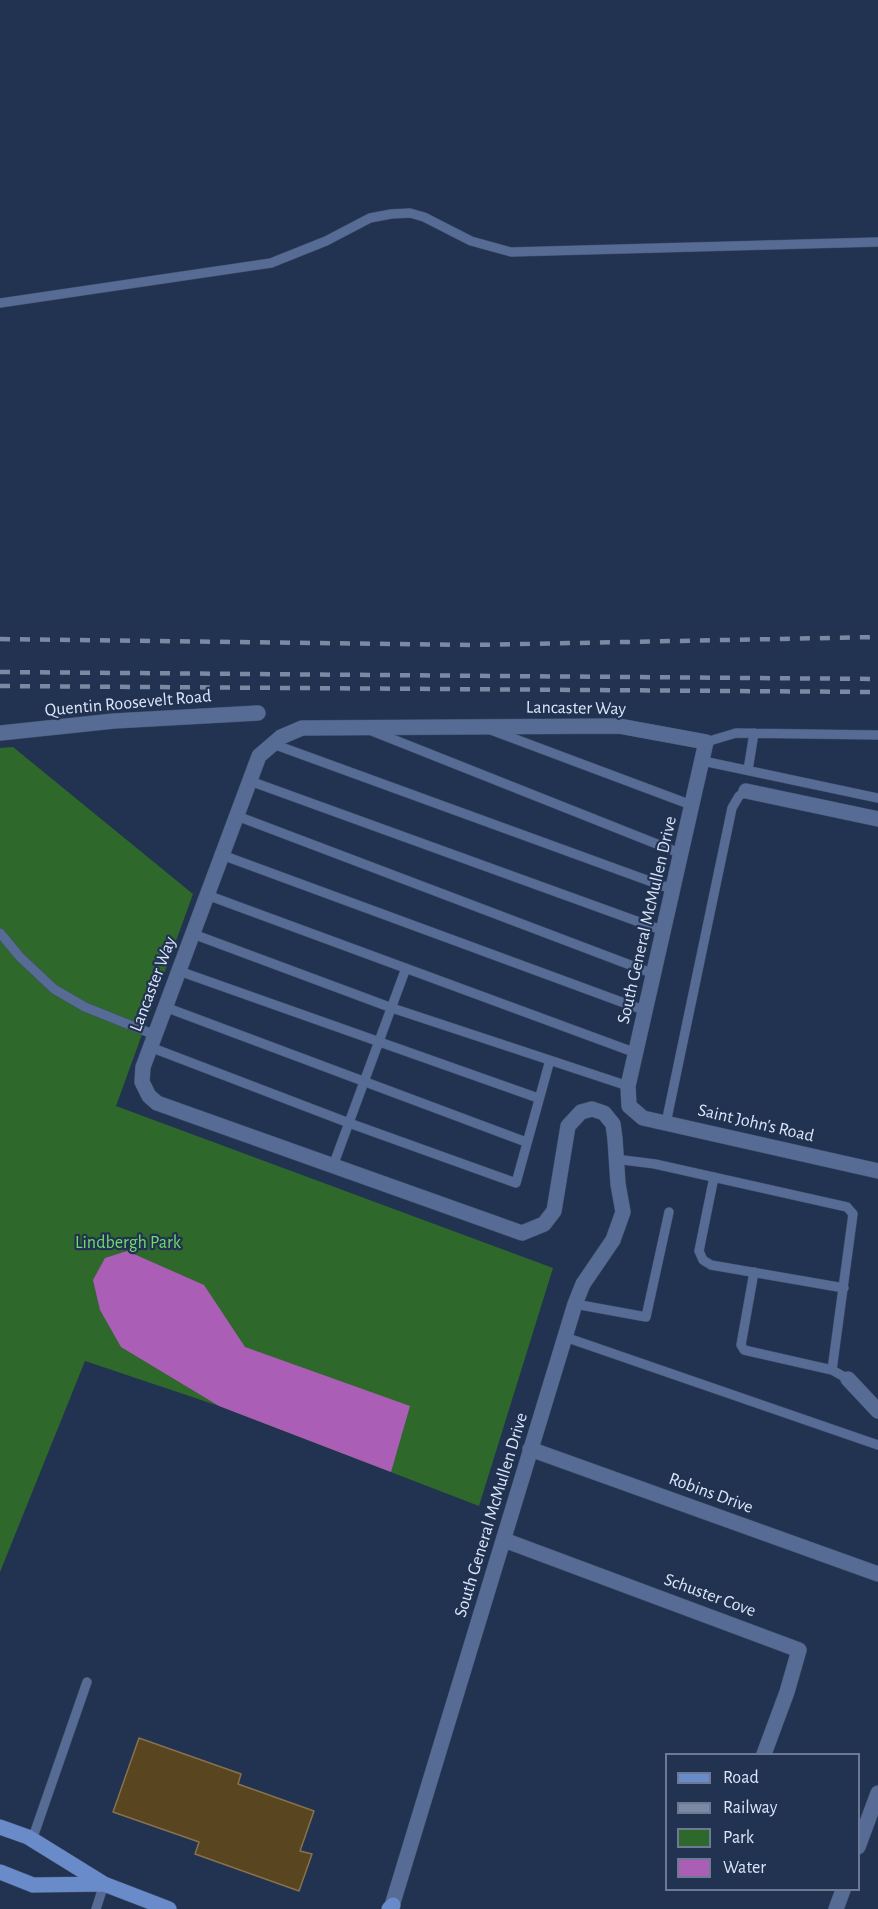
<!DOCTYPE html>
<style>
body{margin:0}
#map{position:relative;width:878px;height:1909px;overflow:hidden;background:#223251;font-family:"Alegreya Sans",sans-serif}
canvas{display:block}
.legend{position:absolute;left:665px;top:1753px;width:195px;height:138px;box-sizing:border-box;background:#223251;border:2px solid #6c7a95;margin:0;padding:8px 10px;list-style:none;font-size:18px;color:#dbe6fa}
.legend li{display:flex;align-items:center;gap:12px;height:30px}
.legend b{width:30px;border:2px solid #6c7a95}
</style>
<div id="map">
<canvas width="878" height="1909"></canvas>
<ul class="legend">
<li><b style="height:8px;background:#6a8bca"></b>Road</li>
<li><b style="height:8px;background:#7c89a3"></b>Railway</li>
<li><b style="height:16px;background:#2f682b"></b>Park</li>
<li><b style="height:16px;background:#ab5eb6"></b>Water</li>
</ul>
</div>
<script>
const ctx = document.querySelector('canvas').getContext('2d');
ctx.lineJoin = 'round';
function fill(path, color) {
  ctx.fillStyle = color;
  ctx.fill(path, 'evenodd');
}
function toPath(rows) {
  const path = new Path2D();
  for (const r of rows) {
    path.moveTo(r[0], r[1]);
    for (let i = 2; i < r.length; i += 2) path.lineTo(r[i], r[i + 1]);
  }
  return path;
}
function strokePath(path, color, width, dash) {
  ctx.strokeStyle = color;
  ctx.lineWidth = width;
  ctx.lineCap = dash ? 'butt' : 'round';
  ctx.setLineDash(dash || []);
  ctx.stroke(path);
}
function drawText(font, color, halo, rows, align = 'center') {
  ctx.font = font + ' "Alegreya Sans",sans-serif';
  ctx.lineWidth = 4.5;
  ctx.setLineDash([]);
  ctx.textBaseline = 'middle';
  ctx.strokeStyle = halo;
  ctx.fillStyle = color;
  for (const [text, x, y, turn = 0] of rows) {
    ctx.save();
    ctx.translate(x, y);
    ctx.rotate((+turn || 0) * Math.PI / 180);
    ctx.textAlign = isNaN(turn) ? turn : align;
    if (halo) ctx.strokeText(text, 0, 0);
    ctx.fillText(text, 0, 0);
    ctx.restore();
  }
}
fill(toPath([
 [13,747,193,894,116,1106,553,1268,479,1506,219,1406,85,1361,0,1572,0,748]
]), '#2f682b');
fill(toPath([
 [127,1251,204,1285,245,1347,410,1406,391,1472,219,1406,121,1347,100,1310,93,1280,105,1258]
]), '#ab5eb6');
const building = toPath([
 [139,1738,241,1774,238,1784,314,1811,300,1851,312,1854,299,1891,195,1854,199,1842,113,1812,139,1738]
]);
fill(building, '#594621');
strokePath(building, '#86724c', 1.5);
const lane = toPath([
 [0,303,271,263,326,241,370,218,391,214,410,213,424,217,471,241,511,252,878,242],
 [491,730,694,806],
 [372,731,682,854],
 [706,742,736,733,878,735],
 [273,744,674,890],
 [703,761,878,798],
 [748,770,754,733],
 [250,781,664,931],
 [237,816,654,974],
 [222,855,646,1011],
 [207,895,636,1053],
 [0,933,20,957,54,989,85,1007,155,1035],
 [193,934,392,1008,628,1086],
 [179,971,538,1098],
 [165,1007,526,1142],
 [150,1047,349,1123,516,1183,550,1060],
 [666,1123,732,808,739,796,746,791],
 [615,1159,655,1164,847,1207,853,1214,832,1370,848,1379],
 [333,1166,406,968],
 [714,1177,699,1251,703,1260,711,1265,844,1288],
 [754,1272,741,1345,744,1350,832,1370],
 [575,1304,646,1317,669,1212],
 [565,1337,878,1445],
 [32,1840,87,1682],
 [96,1909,104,1884]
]);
const street = toPath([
 [0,733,114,721,258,713],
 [746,791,878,819],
 [848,1379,878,1411],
 [530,1449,878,1574],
 [504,1540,799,1650,787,1692,764,1754],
 [858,1847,878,1793],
 [391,1909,575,1304,583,1284,613,1240,623,1212,618,1184,615,1139,613,1124,604,1113,592,1109,581,1112,568,1126,554,1211,544,1224,522,1233,157,1103,149,1096,142,1082,143,1067,259,756,281,737,302,728,619,726,706,742,628,1086,629,1106,643,1118,878,1171],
 [836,1909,843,1890]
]);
const secondary = toPath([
 [0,1827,28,1837,104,1884,169,1909],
 [0,1872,33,1885,104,1884],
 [389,1909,393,1905]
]);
strokePath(lane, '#404f6c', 10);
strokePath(street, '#404f6c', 16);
strokePath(secondary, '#404f6c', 16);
strokePath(lane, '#576c94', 9);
strokePath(street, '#576c94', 15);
strokePath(secondary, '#6a8bca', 15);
strokePath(toPath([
 [0,639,473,645,878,637],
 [0,672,878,679],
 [0,686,878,692]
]), '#7c89a3', 4.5, [10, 10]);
drawText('18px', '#dbe6fa', '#223251', [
 ["Quentin Roosevelt Road",128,703,-5],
 ["Lancaster Way",576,708,1],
 ["South General McMullen Drive",647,920,-77],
 ["Lancaster Way",153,984,-69],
 ["Saint John's Road",756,1123,13],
 ["Robins Drive",711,1493,20],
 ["South General McMullen Drive",491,1515,-73],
 ["Schuster Cove",710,1595,20]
]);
drawText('18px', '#71db6a', '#223251', [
 ["Lindbergh Park",128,1243]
]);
</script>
